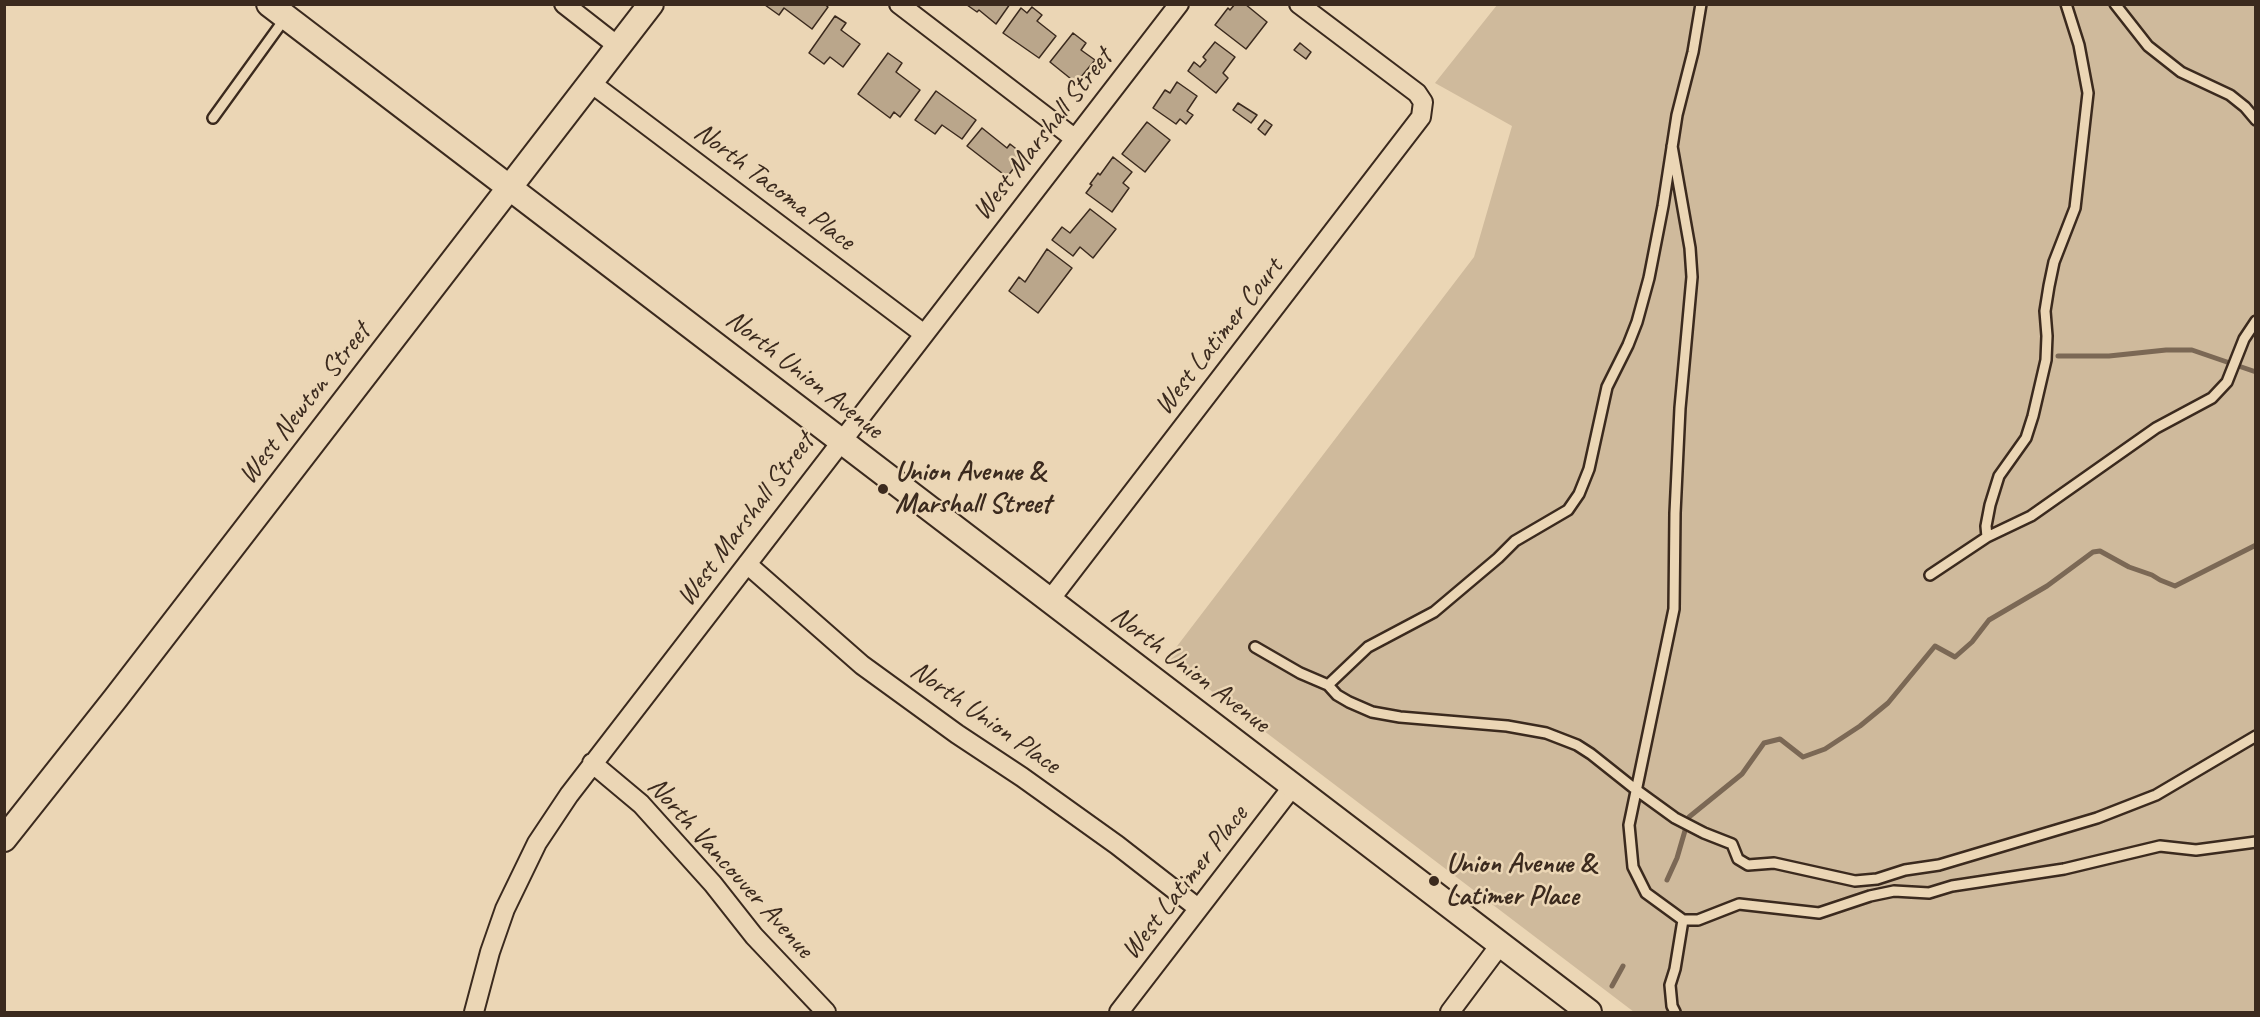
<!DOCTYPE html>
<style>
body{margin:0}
#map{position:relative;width:2260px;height:1017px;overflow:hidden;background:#ebd6b5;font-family:Caveat,sans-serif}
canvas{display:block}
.frame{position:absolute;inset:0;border:6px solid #3b2a1e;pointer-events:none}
</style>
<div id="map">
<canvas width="2260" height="1017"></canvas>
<div class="frame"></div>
</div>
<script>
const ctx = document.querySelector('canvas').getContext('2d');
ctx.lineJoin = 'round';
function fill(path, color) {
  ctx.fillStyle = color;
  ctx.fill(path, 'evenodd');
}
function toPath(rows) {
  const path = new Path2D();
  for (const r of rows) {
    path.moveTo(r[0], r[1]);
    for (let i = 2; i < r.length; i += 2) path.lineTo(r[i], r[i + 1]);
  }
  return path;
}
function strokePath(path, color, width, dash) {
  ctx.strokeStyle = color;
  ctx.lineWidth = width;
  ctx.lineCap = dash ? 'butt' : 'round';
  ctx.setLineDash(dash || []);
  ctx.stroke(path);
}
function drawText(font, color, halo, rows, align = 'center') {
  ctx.font = font + ' Caveat,sans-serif';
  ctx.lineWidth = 5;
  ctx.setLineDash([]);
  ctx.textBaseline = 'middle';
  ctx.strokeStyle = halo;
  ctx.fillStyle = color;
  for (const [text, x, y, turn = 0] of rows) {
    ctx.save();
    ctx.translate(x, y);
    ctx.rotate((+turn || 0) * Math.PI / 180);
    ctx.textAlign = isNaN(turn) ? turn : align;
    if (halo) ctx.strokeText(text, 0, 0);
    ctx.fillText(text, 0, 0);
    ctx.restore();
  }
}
fill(toPath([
 [1497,5,2255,5,2255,1012,1634,1012,1168,658,1474,257,1512,126,1435,83]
]), '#cfba9c');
strokePath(toPath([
 [2058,356,2109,356,2166,350,2192,350,2256,372],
 [1667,880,1677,858,1689,817,1742,774,1764,743,1780,739,1803,757,1825,749,1860,726,1888,703,1935,646,1955,657,1972,642,1989,620,2047,586,2093,552,2100,551,2129,567,2152,575,2160,580,2175,586,2256,545],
 [1612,986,1623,966]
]), '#7b6855', 5);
const building = toPath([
 [824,4,828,7,812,29,784,8,779,15,765,5,824,4],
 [1010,4,996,24,979,10,977,12,967,5,1010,4],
 [1235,4,1245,4,1267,22,1246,49,1215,25,1228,8,1230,10,1235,4],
 [1032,7,1042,15,1037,21,1056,36,1039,58,1003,33,1021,8,1027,13,1032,7],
 [835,16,846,23,841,30,860,44,843,67,830,57,824,64,809,53,835,16],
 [1073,33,1086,43,1081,50,1095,60,1076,83,1050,62,1073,33],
 [1215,42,1235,57,1223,73,1228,78,1216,93,1188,71,1194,62,1200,67,1206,60,1203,57,1215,42],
 [1300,43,1311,52,1306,59,1294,50,1300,43],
 [888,53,902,63,896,72,920,90,900,117,894,112,890,118,858,94,888,53],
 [1177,82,1197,96,1187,111,1193,115,1186,124,1180,119,1176,124,1153,108,1165,90,1170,93,1177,82],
 [936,91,976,120,962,139,942,125,935,134,915,120,936,91],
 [1238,103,1257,115,1251,123,1233,110,1238,103],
 [1265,120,1272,125,1265,135,1258,129,1265,120],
 [1147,122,1170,140,1145,172,1122,154,1147,122],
 [982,128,1007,148,1010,144,1024,155,1007,177,967,146,982,128],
 [1113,157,1132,172,1123,183,1129,188,1112,212,1086,193,1092,185,1090,184,1098,173,1100,175,1113,157],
 [1090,209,1116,229,1093,258,1080,247,1073,256,1052,240,1062,227,1070,233,1090,209],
 [1047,249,1072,268,1038,313,1009,291,1019,277,1025,282,1047,249]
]);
fill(building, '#baa68b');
strokePath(building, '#3b2a1e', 1.5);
const lane = toPath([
 [2115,4,2148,46,2181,72,2230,95,2245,107,2256,120],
 [213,118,286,17],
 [1672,146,1690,248,1692,277,1680,408,1675,513,1674,609,1629,825,1633,867,1646,893,1683,920,1675,969,1670,985,1672,1006,1675,1012],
 [1987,537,1986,526,1990,505,1999,476,2026,438,2033,416,2046,360,2047,336,2045,311,2049,286,2054,262,2075,208,2088,93,2079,45,2066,4],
 [1930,575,1987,537,2031,516,2156,428,2212,398,2227,382,2244,339,2256,321],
 [1255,647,1300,673,1328,685,1337,695,1349,702,1372,712,1400,717,1507,726,1546,733,1577,745,1591,754,1635,789,1675,818,1704,833,1732,844,1738,859,1748,865,1774,863,1855,881,1877,879,1905,870,1939,865,2097,818,2156,795,2256,736],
 [1328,685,1368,647,1434,612,1498,558,1515,541,1568,510,1579,494,1589,469,1607,387,1628,345,1637,322,1649,278,1663,206,1677,115,1693,52,1701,4],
 [1683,920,1698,920,1739,904,1819,913,1870,896,1894,891,1929,893,1952,886,2064,869,2160,846,2196,850,2256,842]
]);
const street = toPath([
 [564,4,619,47],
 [899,4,1074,138],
 [591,83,924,334],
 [747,564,862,665,957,734,1022,777,1117,845,1198,908],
 [1049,601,1421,117,1423,102,1417,93,1299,4],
 [592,763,641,804,713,884,754,936,826,1012],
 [474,1012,490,952,505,909,537,843,569,795,1179,4],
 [1119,1012,1293,786],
 [1450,1012,1500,945]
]);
const secondary = toPath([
 [269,4,1589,1012],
 [4,839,115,699,651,4]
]);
strokePath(lane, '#3b2a1e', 14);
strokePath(street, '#3b2a1e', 22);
strokePath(secondary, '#3b2a1e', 28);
strokePath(lane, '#ebd6b5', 9);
strokePath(street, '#ebd6b5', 18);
strokePath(secondary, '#ebd6b5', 24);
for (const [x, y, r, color] of [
 [883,489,6,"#3b2a1e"],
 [1434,881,6,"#3b2a1e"]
]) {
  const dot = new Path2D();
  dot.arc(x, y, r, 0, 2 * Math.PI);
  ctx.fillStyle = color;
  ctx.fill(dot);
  strokePath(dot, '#ebd6b5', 2);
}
drawText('28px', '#3b2a1e', '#ebd6b5', [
 ["West Marshall Street",1043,135,-52],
 ["North Tacoma Place",774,187,37],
 ["West Latimer Court",1219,337,-52],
 ["North Union Avenue",804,375,38],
 ["West Newton Street",305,404,-52],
 ["West Marshall Street",746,520,-53],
 ["North Union Avenue",1190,670,37],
 ["North Union Place",985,718,35],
 ["North Vancouver Avenue",730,868,48],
 ["West Latimer Place",1185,883,-52]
]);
drawText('bold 28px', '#3b2a1e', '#ebd6b5', [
 ["Union Avenue &",895,473],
 ["Marshall Street",895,505],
 ["Union Avenue &",1446,865],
 ["Latimer Place",1446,897]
], 'left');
</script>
